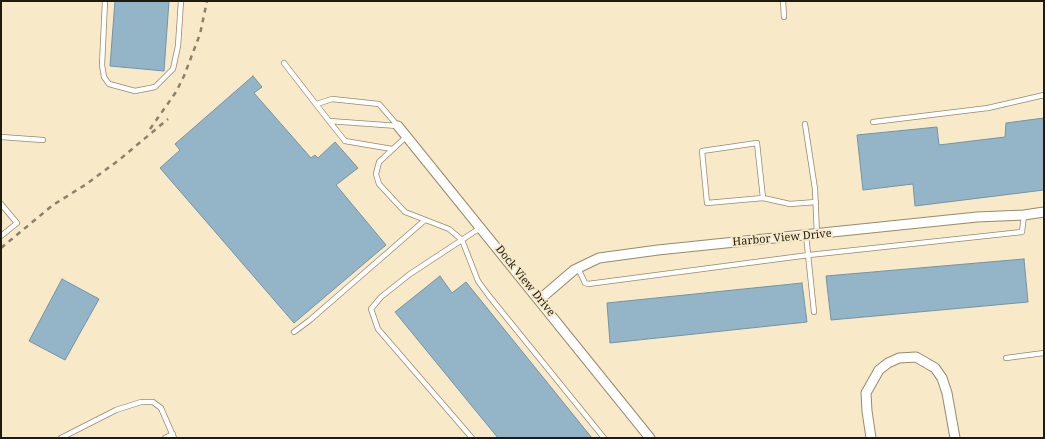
<!DOCTYPE html>
<style>
body{margin:0}
#map{position:relative;width:1045px;height:439px;overflow:hidden;background:#f8e9c9;font-family:"Noto Serif",serif}
canvas{display:block}
.frame{position:absolute;inset:0;border:2px solid #201b0f;pointer-events:none}
</style>
<div id="map">
<canvas width="1045" height="439"></canvas>
<div class="frame"></div>
</div>
<script>
const ctx = document.querySelector('canvas').getContext('2d');
ctx.lineJoin = 'round';
function fill(path, color) {
  ctx.fillStyle = color;
  ctx.fill(path, 'evenodd');
}
function toPath(rows) {
  const path = new Path2D();
  for (const r of rows) {
    path.moveTo(r[0], r[1]);
    for (let i = 2; i < r.length; i += 2) path.lineTo(r[i], r[i + 1]);
  }
  return path;
}
function strokePath(path, color, width, dash) {
  ctx.strokeStyle = color;
  ctx.lineWidth = width;
  ctx.lineCap = dash ? 'butt' : 'round';
  ctx.setLineDash(dash || []);
  ctx.stroke(path);
}
function drawText(font, color, halo, rows, align = 'center') {
  ctx.font = font + ' "Noto Serif",serif';
  ctx.lineWidth = 4;
  ctx.setLineDash([]);
  ctx.textBaseline = 'middle';
  ctx.strokeStyle = halo;
  ctx.fillStyle = color;
  for (const [text, x, y, turn = 0] of rows) {
    ctx.save();
    ctx.translate(x, y);
    ctx.rotate((+turn || 0) * Math.PI / 180);
    ctx.textAlign = isNaN(turn) ? turn : align;
    if (halo) ctx.strokeText(text, 0, 0);
    ctx.fillText(text, 0, 0);
    ctx.restore();
  }
}
const building = toPath([
 [115,1,169,1,164,71,110,66,115,1],
 [253,76,262,87,254,93,311,158,315,155,318,158,335,142,358,168,336,185,386,245,294,323,160,168,180,150,175,144,253,76],
 [1044,118,1044,190,915,206,913,184,863,190,857,135,937,127,939,145,1005,137,1006,123,1044,118],
 [1024,259,1028,302,831,320,826,276,1024,259],
 [440,276,452,293,466,282,592,438,498,438,395,312,440,276],
 [62,279,99,299,65,360,29,341,62,279],
 [802,283,807,322,610,343,607,303,802,283]
]);
fill(building, '#94b4c8');
strokePath(building, '#7393a5', 1);
const service = toPath([
 [105,1,102,65,104,77,109,84,135,91,155,87,173,69,178,46,181,1],
 [783,1,784,17],
 [284,63,329,121,398,126],
 [317,104,332,99,379,104,398,126],
 [329,121,345,141,392,149],
 [873,122,988,108,1044,95],
 [805,124,815,189,817,235],
 [407,136,379,162,376,174,379,184,405,212,449,229,462,240,478,281,489,296,604,438],
 [1,137,43,140],
 [763,198,757,143,702,151,707,203,763,198,790,204,816,202],
 [1,204,17,223,1,236],
 [806,235,814,312],
 [578,268,585,283,588,284,809,255,1022,232,1024,215],
 [294,332,310,320,425,220],
 [1006,358,1044,353],
 [61,438,116,410,141,402,153,402,161,408,174,438],
 [165,438,173,434],
 [472,438,378,329,371,309,381,297,410,274,480,228]
]);
const minor = toPath([
 [398,126,650,438],
 [539,300,574,270,599,258,658,250,977,217,1024,215,1044,212],
 [871,438,867,411,866,393,879,370,888,363,899,358,916,357,935,368,942,378,947,393,955,438]
]);
strokePath(service, '#97896c', 6);
strokePath(minor, '#97896c', 11);
strokePath(service, '#fff', 4.5);
strokePath(minor, '#fff', 9);
strokePath(toPath([
 [150,129,176,92,184,76,200,34,207,1],
 [1,248,53,205,85,185,119,160,168,119]
]), '#8a816b', 2.5, [5, 5]);
drawText('11px', '#201b0f', '#f8e9c9', [
 ["Harbor View Drive",782,238,-5],
 ["Dock View Drive",525,281,51]
]);
</script>
